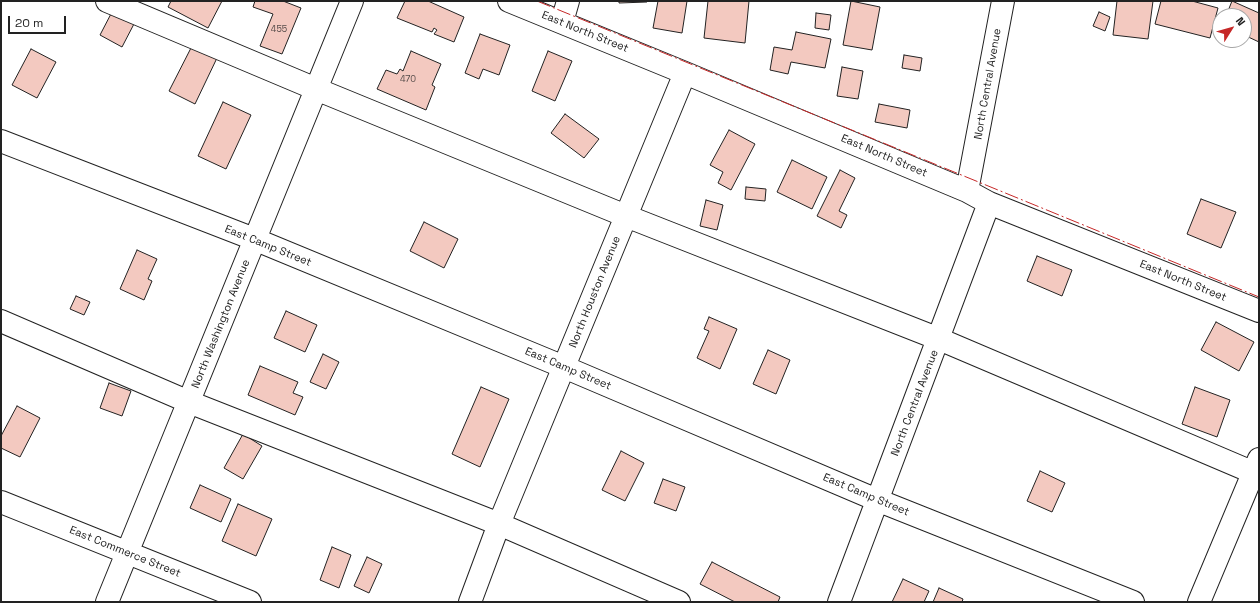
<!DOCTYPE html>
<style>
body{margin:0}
#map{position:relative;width:1260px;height:603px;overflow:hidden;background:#fff;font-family:"Space Grotesk",sans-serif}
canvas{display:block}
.frame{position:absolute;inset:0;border:2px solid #222;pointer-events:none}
.north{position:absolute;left:1212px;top:8px;width:40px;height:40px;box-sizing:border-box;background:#fff;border:1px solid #a7a7a7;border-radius:50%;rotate:53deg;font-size:11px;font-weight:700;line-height:16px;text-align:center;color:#222}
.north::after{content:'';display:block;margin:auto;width:14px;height:18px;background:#c62828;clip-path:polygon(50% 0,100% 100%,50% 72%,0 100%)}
.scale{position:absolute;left:8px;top:16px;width:58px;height:18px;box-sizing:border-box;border:2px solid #222;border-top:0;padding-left:5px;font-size:12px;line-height:14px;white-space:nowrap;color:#222;-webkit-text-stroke:3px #fff;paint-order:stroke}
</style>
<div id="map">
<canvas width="1260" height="603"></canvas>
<div class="frame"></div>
<div class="north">N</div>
<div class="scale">20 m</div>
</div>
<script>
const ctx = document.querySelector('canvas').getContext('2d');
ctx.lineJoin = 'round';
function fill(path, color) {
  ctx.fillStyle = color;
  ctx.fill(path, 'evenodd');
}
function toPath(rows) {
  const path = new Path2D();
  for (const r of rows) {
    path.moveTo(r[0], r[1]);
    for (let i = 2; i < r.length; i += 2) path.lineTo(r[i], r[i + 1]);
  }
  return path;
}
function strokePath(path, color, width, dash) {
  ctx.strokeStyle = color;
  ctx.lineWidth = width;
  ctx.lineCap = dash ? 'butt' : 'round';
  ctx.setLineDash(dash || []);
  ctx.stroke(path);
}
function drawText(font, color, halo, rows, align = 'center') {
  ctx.font = font + ' "Space Grotesk",sans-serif';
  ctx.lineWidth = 3;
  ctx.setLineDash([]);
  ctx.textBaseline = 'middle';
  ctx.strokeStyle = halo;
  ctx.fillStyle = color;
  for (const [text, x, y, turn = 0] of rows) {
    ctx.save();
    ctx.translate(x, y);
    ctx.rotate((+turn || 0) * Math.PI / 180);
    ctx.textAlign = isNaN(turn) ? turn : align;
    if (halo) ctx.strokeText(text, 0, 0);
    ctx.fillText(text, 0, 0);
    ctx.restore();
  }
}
const building = toPath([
 [171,1,222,1,208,28,168,7,171,1],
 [255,1,283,1,301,8,282,54,260,46,273,14,253,7,255,1],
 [405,1,428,1,464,17,454,42,434,34,437,30,434,28,432,32,397,18,405,1],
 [619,1,647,1,647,2,619,3,619,1],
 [658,1,687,1,682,33,653,28,658,1],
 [708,1,749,1,745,43,704,38,708,1],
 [851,1,880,7,872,50,843,45,851,1],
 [1117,1,1153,1,1148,39,1113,35,1117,1],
 [1161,1,1192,1,1218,8,1210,38,1155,24,1161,1],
 [1232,1,1259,13,1259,42,1244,35,1244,16,1226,16,1232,1],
 [113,10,135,22,122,47,100,35,113,10],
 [1099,12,1110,17,1105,31,1093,26,1099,12],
 [816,13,831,15,829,30,815,28,816,13],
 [796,32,831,39,825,68,791,62,788,74,770,70,774,47,792,50,796,32],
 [480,34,510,45,499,75,483,69,479,79,465,73,480,34],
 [192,46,217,58,195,104,169,91,192,46],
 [31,49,56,62,37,98,12,85,31,49],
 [411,51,441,64,432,85,435,87,426,110,377,89,386,70,397,74,400,69,403,71,411,51],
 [548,51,572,61,555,101,532,91,548,51],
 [904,55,922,58,920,71,902,68,904,55],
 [842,67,863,71,858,99,837,96,842,67],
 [223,102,251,115,226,169,198,156,223,102],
 [879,104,910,110,907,128,875,122,879,104],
 [565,114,599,139,584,158,551,133,565,114],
 [729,130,755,144,731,190,718,183,723,172,710,165,729,130],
 [792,160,827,177,812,209,777,192,792,160],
 [840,170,855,178,839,211,847,215,841,228,817,216,840,170],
 [746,187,766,189,765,201,745,199,746,187],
 [1201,199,1236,212,1221,248,1187,234,1201,199],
 [706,200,723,205,717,230,700,226,706,200],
 [424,222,458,239,444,268,410,251,424,222],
 [137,250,157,259,148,279,152,281,144,300,120,289,137,250],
 [1037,256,1072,270,1062,296,1027,281,1037,256],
 [76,296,90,302,84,315,70,309,76,296],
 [286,311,317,325,305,352,274,338,286,311],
 [709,317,737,329,720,369,697,358,709,331,704,329,709,317],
 [1216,322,1254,342,1239,371,1201,350,1216,322],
 [768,350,790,360,776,394,753,384,768,350],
 [323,354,339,362,326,389,310,382,323,354],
 [260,366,298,382,293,393,303,397,295,415,248,395,260,366],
 [109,383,131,391,122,416,100,408,109,383],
 [481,387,509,399,480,467,452,454,481,387],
 [1195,387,1230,400,1217,437,1182,424,1195,387],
 [17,406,40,418,20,457,1,448,1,436,17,406],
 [243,434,262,446,243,479,224,468,243,434],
 [621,451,644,463,625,501,602,490,621,451],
 [1040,471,1065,483,1052,512,1027,501,1040,471],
 [663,479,685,487,676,511,654,503,663,479],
 [200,485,231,499,221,522,190,508,200,485],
 [238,504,272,519,256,556,222,541,238,504],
 [332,547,351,555,339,588,320,580,332,547],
 [367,557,382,564,369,593,354,586,367,557],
 [712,562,780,597,778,602,735,602,700,584,712,562],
 [903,579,929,591,924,602,892,602,903,579],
 [939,588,963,599,962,602,933,602,939,588]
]);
fill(building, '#f3c9c0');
strokePath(building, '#222', 1);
const minor = toPath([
 [107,1,316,89,626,216,939,339,1259,475],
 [509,1,685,73,967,191,989,203,1259,311],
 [562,22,568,1],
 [1,141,254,239,564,367,877,500,1133,602],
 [967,191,1003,1],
 [1,321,189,402,499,524,679,602],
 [1,502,250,602],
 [107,602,352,1],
 [470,602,499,524,685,73],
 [839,602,989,203],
 [1199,602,1259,459]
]);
strokePath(minor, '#222', 24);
strokePath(minor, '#fff', 22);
strokePath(toPath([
 [537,1,1259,297]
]), '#c62828', 1, [14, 3, 2, 3]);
drawText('9px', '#564c4a', null, [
 ["455",279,30],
 ["470",408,80]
]);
drawText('11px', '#222', '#fff', [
 ["East North Street",585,32,22],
 ["North Central Avenue",988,84,-80],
 ["East North Street",884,156,23],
 ["East Camp Street",268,246,22],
 ["East North Street",1183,281,22],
 ["North Houston Avenue",595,292,-68],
 ["North Washington Avenue",221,324,-68],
 ["East Camp Street",568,369,23],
 ["North Central Avenue",915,403,-69],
 ["East Camp Street",866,495,23],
 ["East Commerce Street",125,552,22]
]);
</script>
